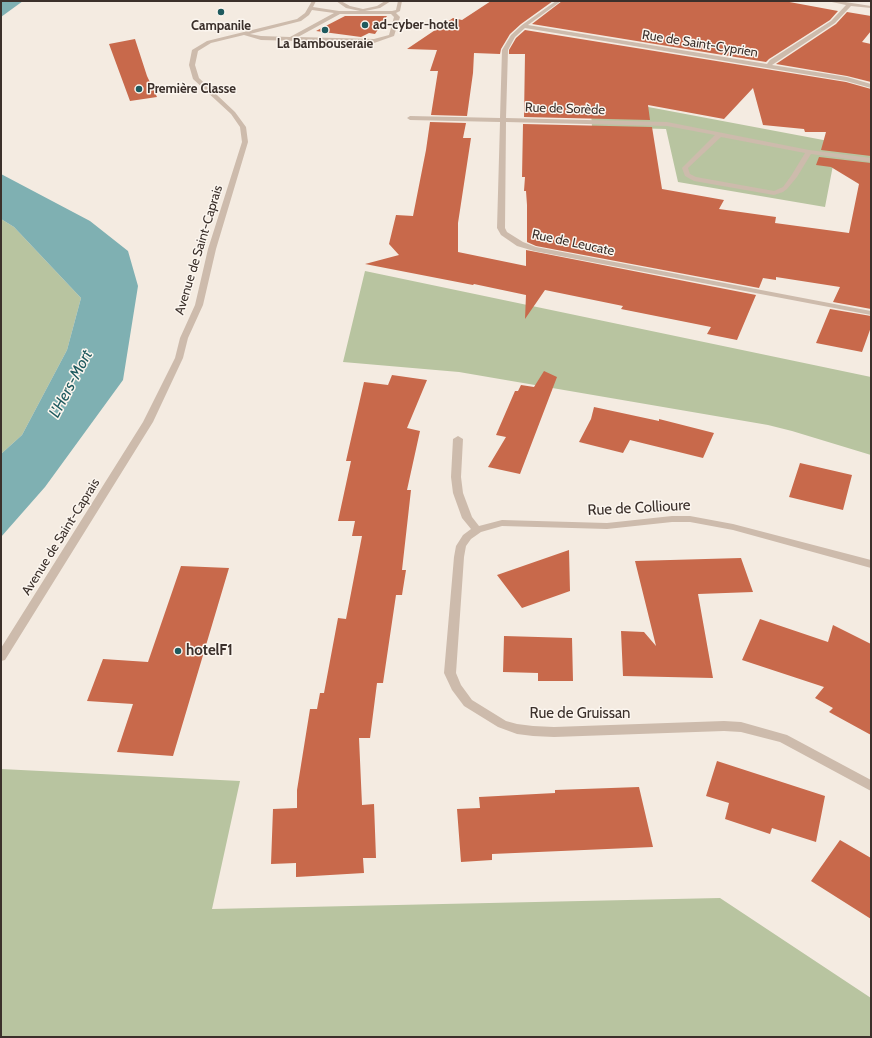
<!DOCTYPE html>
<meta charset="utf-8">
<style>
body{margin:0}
#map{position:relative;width:872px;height:1038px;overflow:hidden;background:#f4ebe1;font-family:Cabin,sans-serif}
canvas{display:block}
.frame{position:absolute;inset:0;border:2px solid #3b302b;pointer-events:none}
</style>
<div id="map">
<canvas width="872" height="1038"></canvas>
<div class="frame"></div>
</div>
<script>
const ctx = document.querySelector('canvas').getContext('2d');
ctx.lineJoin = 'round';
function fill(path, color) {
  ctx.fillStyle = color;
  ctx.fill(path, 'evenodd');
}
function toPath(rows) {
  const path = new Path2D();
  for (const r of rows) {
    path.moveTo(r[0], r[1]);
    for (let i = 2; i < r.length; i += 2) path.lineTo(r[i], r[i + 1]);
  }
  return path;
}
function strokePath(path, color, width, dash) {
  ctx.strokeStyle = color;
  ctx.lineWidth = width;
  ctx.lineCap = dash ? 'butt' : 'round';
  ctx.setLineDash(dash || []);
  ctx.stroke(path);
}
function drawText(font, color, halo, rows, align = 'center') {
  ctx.font = font + ' Cabin,sans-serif';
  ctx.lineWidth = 3;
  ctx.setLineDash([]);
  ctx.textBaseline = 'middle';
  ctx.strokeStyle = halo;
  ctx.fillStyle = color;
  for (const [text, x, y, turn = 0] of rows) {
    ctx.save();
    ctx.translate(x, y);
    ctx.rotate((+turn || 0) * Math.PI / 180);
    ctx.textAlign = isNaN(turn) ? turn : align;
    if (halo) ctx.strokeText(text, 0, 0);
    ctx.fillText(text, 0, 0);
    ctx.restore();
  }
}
fill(toPath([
 [590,96,871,149,871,165,834,160,825,207,678,182,666,129,592,127],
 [1,219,14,227,81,298,67,350,22,435,1,454],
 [365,271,871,377,871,455,792,431,768,425,459,372,343,362],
 [1,769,240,781,212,909,720,898,871,998,871,1037,1,1037]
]), '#b8c4a0');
fill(toPath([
 [1,1,23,1,1,17],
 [1,174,90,221,128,251,138,286,123,380,45,487,1,537,1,454,22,435,67,350,81,298,14,227,1,219]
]), '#7fb0b2');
fill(toPath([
 [491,1,553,1,521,24,510,34,501,49,500,54,474,53,473,73,467,116,431,115,438,71,430,71,437,50,407,49,453,18,462,20],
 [562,1,784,1,838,11,830,20,769,59,766,62,532,24],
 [847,12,871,16,871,31,862,42,871,44,871,82,847,76,776,64,836,24],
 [345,16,387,16,375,34,369,33,361,37,316,31],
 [525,30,846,82,871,89,871,156,821,150,826,132,805,132,804,129,763,125,753,88,724,119,648,105,650,120,524,117,525,54,509,54,509,50,516,38],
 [135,39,147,76,157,97,130,101,109,44],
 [430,122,466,123,463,138,471,138,458,223,458,252,526,266,526,250,756,295,737,340,707,334,711,327,621,309,623,306,545,290,525,319,526,295,474,284,473,285,365,264,399,255,389,244,396,215,413,216,426,150],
 [523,124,652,127,662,189,724,200,719,209,776,217,775,223,849,233,859,184,831,167,816,165,819,157,871,163,871,309,833,302,840,287,776,277,776,280,763,278,759,288,536,246,527,242,527,205,526,191,524,191,525,177,522,177],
 [830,309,871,316,871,327,862,352,816,343],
 [544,371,557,377,520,474,488,467,506,437,496,435,515,391,518,391,521,385,534,387],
 [392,375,427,380,407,428,420,431,407,490,411,490,402,570,406,570,402,595,396,595,383,683,377,683,370,738,359,738,362,805,374,804,376,858,363,858,364,873,296,877,296,863,271,864,273,809,297,808,297,790,310,709,317,709,320,693,324,693,338,618,346,619,362,536,352,536,355,521,338,521,351,461,346,461,364,382,388,385],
 [594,407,659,421,659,419,714,433,703,458,630,440,623,453,579,442,591,419],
 [800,463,852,475,843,510,789,497],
 [569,550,570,591,522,608,497,575],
 [741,558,753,592,698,594,713,678,623,676,621,631,644,632,656,646,635,561],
 [181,566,229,568,173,756,117,752,133,704,87,701,103,659,148,662],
 [760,619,828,642,833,625,871,644,871,735,829,712,833,708,815,698,824,687,742,660],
 [504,636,572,638,573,681,538,681,538,673,503,672],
 [717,761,825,796,816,842,772,828,770,834,725,819,729,803,706,796],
 [639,787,653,847,492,854,492,860,461,862,457,809,480,808,479,797,555,793,555,790],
 [840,840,871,858,871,919,811,881]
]), '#c8694b');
fill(toPath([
 [312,1,316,1,313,7,339,11,360,11,346,8,336,1,341,1,350,6,363,9,377,6,385,1,391,1,380,8,365,11,392,11,396,10,398,1,402,1,400,11,396,13,400,17,394,36,374,43,261,40,244,35,211,43,198,51,195,65,199,78,235,112,246,127,248,142,216,249,203,305,188,338,183,358,153,422,5,660,1,661,1,648,143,422,175,358,180,338,195,305,208,249,242,142,240,127,231,114,193,79,189,65,192,50,207,41,297,19,305,13,312,1],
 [312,10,334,13,290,37,261,36,250,34,301,21,309,15,312,10],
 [340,14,391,14,394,17,389,35,374,39,298,37,340,14],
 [556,1,561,1,528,25,767,64,770,60,831,21,846,5,827,1,839,1,871,6,871,8,851,6,835,23,772,65,847,77,871,84,871,88,846,81,525,28,515,37,508,50,506,118,667,122,809,150,871,158,871,162,811,154,797,177,787,189,783,192,774,195,694,181,685,176,682,168,715,135,667,126,506,122,505,228,507,232,523,242,536,247,871,311,871,315,534,251,517,246,501,235,497,228,500,122,410,120,407,118,410,116,500,118,502,50,511,35,522,25,556,1],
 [721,137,805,153,791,176,783,187,774,191,696,177,690,174,688,168,721,137],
 [458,436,463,439,461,477,463,493,472,517,479,526,502,520,607,523,672,516,690,516,733,524,871,560,871,568,733,530,690,522,672,522,607,529,502,526,481,532,471,539,466,546,464,557,456,673,461,685,472,700,506,721,517,724,533,726,554,727,724,721,741,722,787,735,871,780,871,791,780,742,741,732,724,731,554,737,533,736,517,734,498,727,464,706,452,690,444,673,454,557,456,546,463,535,471,529,462,518,453,493,451,477,453,439,458,436]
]), '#cdbbac');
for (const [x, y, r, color] of [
 [221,12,4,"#1f5a5e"],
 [365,25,4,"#1f5a5e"],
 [325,30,4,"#1f5a5e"],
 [139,89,4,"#1f5a5e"],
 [178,651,4,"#1f5a5e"]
]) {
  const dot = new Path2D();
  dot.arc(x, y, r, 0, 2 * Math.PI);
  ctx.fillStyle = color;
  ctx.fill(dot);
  strokePath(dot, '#fbf5ee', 1.5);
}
drawText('bold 13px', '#3b302b', '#fbf5ee', [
 ["ad-cyber-hotel",373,25],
 ["Campanile",221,26,"center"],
 ["La Bambouseraie",325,44,"center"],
 ["Première Classe",147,89]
], 'left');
drawText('13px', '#3b302b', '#fbf5ee', [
 ["Rue de Saint-Cyprien",700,44,9],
 ["Rue de Sorède",565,109,2],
 ["Rue de Leucate",573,243,12],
 ["Avenue de Saint-Caprais",199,250,-73],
 ["Avenue de Saint-Caprais",61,537,-58]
]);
drawText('15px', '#3b302b', '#fbf5ee', [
 ["Rue de Collioure",639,508,-3],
 ["Rue de Gruissan",580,714]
]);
drawText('bold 15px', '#3b302b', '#fbf5ee', [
 ["hotelF1",186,651]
], 'left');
drawText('italic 16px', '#1f5a5e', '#fbf5ee', [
 ["L'Hers-Mort",71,384,-62]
]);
</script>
